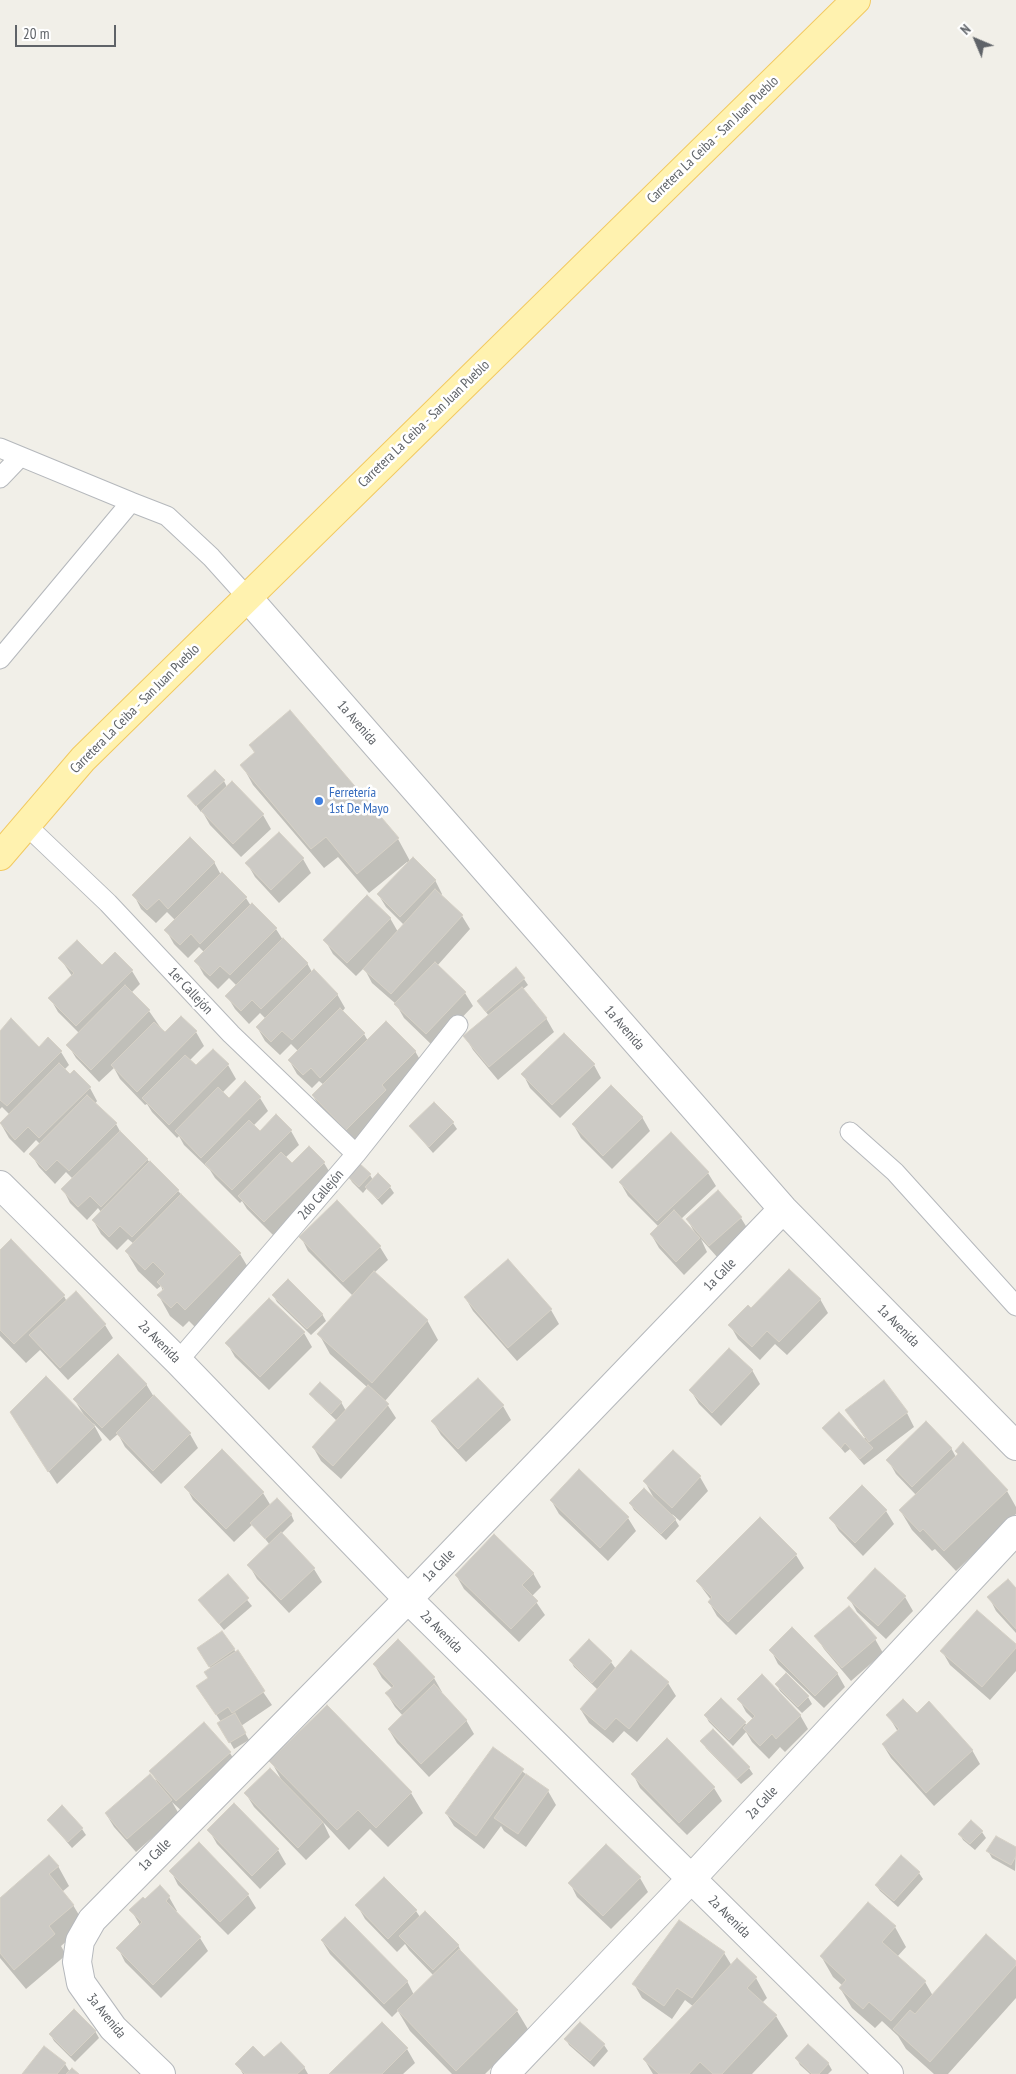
<!DOCTYPE html>
<meta charset="utf-8">
<style>
body{margin:0}
#map{position:relative;width:1016px;height:2074px;overflow:hidden;background:#f1efe8;font-family:"PT Sans Narrow",sans-serif}
canvas{display:block}
.north{position:absolute;left:951px;top:15px;width:50px;height:50px;-webkit-text-stroke:4px #fff;paint-order:stroke;rotate:315deg;font-size:14px;font-weight:700;line-height:20px;text-align:center;color:#5f6368}
.north::after{content:'';display:block;margin:auto;width:18px;height:22px;background:#5f6368;clip-path:polygon(50% 0,100% 100%,50% 72%,0 100%)}
.scale{position:absolute;left:15px;top:25px;width:101px;height:22px;box-sizing:border-box;border:2px solid #5f6368;border-top:0;padding-left:6px;font-size:15px;line-height:18px;white-space:nowrap;color:#5f6368;-webkit-text-stroke:4px #fff;paint-order:stroke}
</style>
<div id="map">
<canvas width="1016" height="2074"></canvas>
<div class="north">N</div>
<div class="scale">20 m</div>
</div>
<script>
const ctx = document.querySelector('canvas').getContext('2d');
ctx.lineJoin = 'round';
function fill(path, color) {
  ctx.fillStyle = color;
  ctx.fill(path, 'evenodd');
}
function toPath(rows) {
  const path = new Path2D();
  for (const r of rows) {
    path.moveTo(r[0], r[1]);
    for (let i = 2; i < r.length; i += 2) path.lineTo(r[i], r[i + 1]);
  }
  return path;
}
function strokePath(path, color, width, dash) {
  ctx.strokeStyle = color;
  ctx.lineWidth = width;
  ctx.lineCap = dash ? 'butt' : 'round';
  ctx.setLineDash(dash || []);
  ctx.stroke(path);
}
function drawText(font, color, halo, rows, align = 'center') {
  ctx.font = font + ' "PT Sans Narrow",sans-serif';
  ctx.lineWidth = 5;
  ctx.setLineDash([]);
  ctx.textBaseline = 'middle';
  ctx.strokeStyle = halo;
  ctx.fillStyle = color;
  for (const [text, x, y, turn = 0] of rows) {
    ctx.save();
    ctx.translate(x, y);
    ctx.rotate((+turn || 0) * Math.PI / 180);
    ctx.textAlign = isNaN(turn) ? turn : align;
    if (halo) ctx.strokeText(text, 0, 0);
    ctx.fillText(text, 0, 0);
    ctx.restore();
  }
}
fill(toPath([
 [290,712,398,839,410,861,435,880,442,894,441,896,462,916,470,929,437,966,465,993,473,1006,434,1047,404,1018,396,1004,372,983,364,968,356,976,333,954,325,940,390,918,398,932,404,925,386,907,378,894,408,863,407,862,369,893,338,857,324,868,253,785,242,765,255,754,250,745],
 [224,781,227,787,263,815,271,829,241,857,210,825,202,811,201,812,189,796],
 [303,859,311,873,279,903,255,877,247,863],
 [214,862,221,875,246,898,251,906,276,929,283,940,307,963,312,972,337,994,345,1008,342,1012,364,1034,368,1041,415,1051,423,1065,355,1143,321,1109,313,1096,324,1085,319,1081,312,1088,297,1074,289,1060,298,1051,291,1044,280,1055,265,1041,257,1027,266,1019,260,1013,249,1024,235,1009,227,996,237,986,229,978,218,989,204,975,196,961,204,952,199,947,188,958,174,944,166,930,175,920,167,912,156,923,141,909,134,895],
 [60,958,102,967,132,971,140,984,131,993,149,1011,165,1034,181,1017,196,1032,204,1046,190,1060,196,1067,228,1065,236,1079,222,1093,229,1099,260,1098,268,1111,253,1126,260,1133,276,1116,291,1131,299,1145,285,1158,292,1165,324,1163,332,1176,273,1235,247,1209,242,1201,240,1203,215,1178,210,1170,184,1145,179,1136,177,1138,152,1112,147,1104,145,1105,120,1079,114,1068,99,1082,76,1058,68,1045,79,1033,58,1012,50,998,72,976],
 [524,979,528,985,522,990,546,1018,554,1032,498,1080,473,1050,465,1036,489,1016,478,1002],
 [0,1033,39,1048,61,1052,69,1065,64,1070,70,1076,90,1088,97,1101,95,1104,116,1124,121,1133,240,1254,252,1274,197,1329,189,1321,183,1327,170,1316,159,1296,163,1291,161,1286,157,1289,138,1271,126,1251,134,1244,128,1239,117,1250,101,1234,93,1220,101,1212,98,1208,87,1220,70,1203,63,1189,73,1179,66,1172,55,1184,39,1167,31,1154,40,1144,36,1140,24,1153,9,1138,1,1124,10,1115,2,1107,0,1109],
 [594,1065,601,1078,560,1118,530,1088,523,1074],
 [642,1117,650,1131,612,1169,581,1138,573,1124],
 [453,1123,457,1129,433,1153,410,1126],
 [708,1173,716,1186,681,1219,695,1233,687,1219,741,1218,749,1231,718,1258,701,1239,707,1252,684,1275,659,1248,651,1234,659,1227,628,1196,620,1182],
 [348,1175,370,1175,373,1180,390,1187,394,1193,382,1205,367,1188,363,1193,352,1182],
 [301,1237,380,1247,388,1260,374,1273,427,1320,438,1340,385,1401,396,1418,341,1479,321,1461,313,1447,337,1421,315,1400,311,1394,341,1402,346,1411,367,1387,330,1354,319,1334,353,1296,308,1251],
 [0,1251,64,1296,67,1302,76,1293,105,1325,113,1338,68,1380,40,1350,26,1363,0,1336],
 [508,1261,551,1310,559,1324,517,1361,473,1311,465,1297],
 [273,1295,322,1314,326,1321,311,1335,277,1302],
 [820,1299,828,1313,787,1355,775,1344,760,1360,738,1339,730,1325,751,1310],
 [304,1333,312,1347,269,1390,235,1357,227,1343],
 [752,1370,760,1384,721,1426,699,1404,691,1391],
 [146,1384,154,1397,190,1434,198,1448,161,1484,125,1447,118,1434,110,1441,93,1423,102,1440,57,1484,19,1426,84,1415,74,1399],
 [503,1406,511,1420,466,1462,441,1435,433,1422],
 [846,1410,907,1413,914,1427,864,1465,850,1449,845,1453,824,1428,863,1439,865,1438],
 [963,1444,1007,1491,1016,1507,1016,1514,956,1571,935,1549,932,1551,912,1530,900,1510,916,1495,896,1474,888,1460,951,1448,956,1457,959,1455,956,1451],
 [673,1452,700,1477,708,1491,680,1521,672,1514,679,1526,666,1540,634,1510,630,1503,655,1500,645,1482],
 [186,1487,263,1493,271,1506,291,1514,294,1521,281,1534,314,1569,322,1582,289,1613,257,1579,249,1565,270,1545,253,1524,234,1542,193,1500],
 [551,1500,628,1518,636,1531,608,1561,559,1514],
 [886,1511,894,1524,863,1556,839,1531,831,1518],
 [796,1555,804,1568,736,1635,717,1616,709,1602,711,1600,697,1581],
 [875,1570,905,1597,913,1611,886,1639,857,1612,849,1598],
 [533,1573,541,1587,532,1596,545,1615,519,1642,464,1589,456,1575],
 [228,1576,252,1606,224,1630,199,1600],
 [1016,1590,1016,1633,996,1611,989,1597],
 [222,1632,272,1705,241,1726,249,1740,234,1749,219,1723,221,1722,198,1686,210,1678,211,1669,202,1655],
 [816,1636,875,1639,883,1653,851,1681,824,1649],
 [1016,1646,1016,1671,990,1700,950,1665,942,1651],
 [771,1650,837,1673,845,1687,824,1708,778,1664],
 [571,1661,611,1662,616,1669,668,1683,676,1696,637,1742,624,1731,613,1743,589,1723,581,1710,598,1690,574,1667],
 [374,1664,434,1678,442,1692,440,1693,466,1720,474,1734,429,1777,397,1743,389,1730,403,1716,395,1707,387,1694,393,1689,382,1678],
 [786,1675,808,1697,812,1704,802,1713,780,1691,777,1685],
 [739,1699,800,1715,808,1729,785,1752,780,1747,769,1759,752,1742,746,1732,733,1746,709,1722,705,1715,745,1723,747,1726,754,1720,746,1712],
 [888,1715,972,1750,980,1764,934,1806,891,1758,883,1745,898,1732],
 [667,1740,714,1788,722,1801,687,1835,640,1788,633,1774],
 [702,1741,749,1768,753,1774,741,1784,706,1748],
 [493,1749,548,1791,556,1805,526,1847,504,1831,501,1826,484,1849,454,1826,446,1813],
 [230,1753,238,1766,185,1814,172,1802,179,1814,136,1852,114,1827,106,1814,157,1782,151,1771],
 [271,1761,411,1793,423,1813,388,1847,370,1829,349,1850,323,1822,330,1837,306,1860,254,1807,246,1794,282,1781],
 [234,1805,278,1850,286,1864,260,1889,217,1844,209,1830],
 [48,1820,82,1829,86,1835,72,1848],
 [982,1832,986,1838,975,1850,963,1840,960,1834],
 [1016,1849,1015,1871,992,1858,988,1851],
 [901,1857,919,1873,923,1879,898,1907,880,1891,876,1885],
 [58,1866,69,1886,62,1892,73,1905,85,1925,61,1946,66,1955,26,1989,0,1958,0,1899],
 [171,1871,248,1895,256,1908,228,1935,178,1885],
 [640,1878,648,1892,611,1929,577,1897,570,1883],
 [384,1879,416,1911,420,1917,458,1945,463,1955,517,2011,529,2031,485,2074,452,2074,410,2031,398,2011,392,2017,330,1954,322,1941,407,1981,414,1995,434,1976,409,1950,405,1944,397,1952,365,1919,357,1905],
 [169,1897,177,1911,175,1912,200,1938,208,1951,161,1998,125,1962,118,1948,140,1925,131,1910,145,1901],
 [679,1921,724,1953,732,1966,756,1978,767,1998,762,2003,776,2016,788,2036,752,2074,653,2074,644,2059,694,2007,685,2000,672,2019,642,1998,634,1984],
 [895,1927,906,1947,897,1957,925,1982,933,1996,1016,1963,1016,1998,948,2074,934,2074,906,2049,898,2036,882,2021,875,2028,852,2008,840,1988,843,1986,833,1977,821,1956],
 [382,2024,407,2049,415,2063,403,2074,331,2074],
 [95,2031,99,2038,75,2062,54,2041,50,2034],
 [566,2039,604,2045,608,2051,594,2067,569,2045],
 [264,2059,304,2067,308,2074,243,2074,237,2064],
 [797,2059,828,2063,832,2070,828,2074,810,2074,800,2065],
 [65,2064,70,2072,77,2074,24,2074]
]), '#0003');
const building = toPath([
 [290,710,399,838,357,874,326,837,311,849,240,765,255,752,249,745,290,710],
 [215,770,225,780,196,806,187,796,215,770],
 [232,781,264,814,233,844,201,811,232,781],
 [279,832,304,858,271,890,245,863,279,832],
 [190,837,215,862,168,909,159,899,147,910,132,895,190,837],
 [413,857,436,880,400,917,377,894,413,857],
 [222,872,247,897,200,944,191,934,180,945,164,930,222,872],
 [435,889,463,915,391,994,363,969,435,889],
 [367,895,391,918,347,963,323,940,367,895],
 [252,903,277,928,230,975,220,966,210,976,194,961,252,903],
 [283,938,308,963,261,1009,252,1000,241,1011,225,996,283,938],
 [77,940,102,965,115,952,133,970,76,1026,48,998,74,973,58,958,77,940],
 [435,962,466,992,426,1034,394,1004,435,962],
 [516,967,525,978,486,1012,477,1001,516,967],
 [314,969,338,994,292,1040,282,1031,271,1042,256,1027,314,969],
 [125,985,150,1010,91,1070,66,1045,125,985],
 [522,987,547,1018,489,1067,463,1036,522,987],
 [340,1008,365,1033,320,1078,311,1068,303,1075,288,1060,340,1008],
 [181,1016,197,1031,137,1092,111,1065,154,1022,165,1032,181,1016],
 [11,1018,39,1047,48,1037,62,1051,7,1106,0,1100,0,1031,11,1018],
 [386,1021,416,1051,382,1085,386,1090,346,1130,312,1095,386,1021],
 [564,1033,595,1064,552,1105,521,1074,564,1033],
 [213,1049,229,1064,169,1125,142,1098,185,1055,196,1065,213,1049],
 [59,1063,70,1074,74,1070,91,1087,39,1138,28,1127,15,1140,0,1123,59,1063],
 [245,1081,261,1097,201,1158,175,1131,218,1087,229,1098,245,1081],
 [611,1085,643,1117,603,1156,572,1124,611,1085],
 [87,1095,117,1123,69,1171,57,1160,46,1171,29,1154,87,1095],
 [434,1102,454,1122,429,1147,409,1126,434,1102],
 [276,1114,292,1130,232,1190,205,1164,249,1120,260,1131,276,1114],
 [120,1131,148,1159,101,1207,90,1196,78,1207,61,1189,120,1131],
 [671,1132,709,1172,657,1221,619,1182,671,1132],
 [309,1146,325,1162,264,1222,238,1196,281,1152,292,1163,309,1146],
 [150,1161,179,1190,132,1237,120,1226,109,1237,92,1220,150,1161],
 [358,1162,371,1174,359,1187,346,1175,358,1162],
 [378,1173,391,1186,378,1199,365,1187,378,1173],
 [718,1190,742,1217,709,1246,686,1219,718,1190],
 [181,1194,241,1253,185,1310,177,1302,171,1308,157,1295,164,1289,157,1282,165,1274,153,1262,145,1270,125,1251,181,1194],
 [337,1200,381,1246,343,1282,299,1237,337,1200],
 [674,1210,700,1238,676,1262,650,1234,674,1210],
 [11,1239,65,1295,14,1344,0,1330,0,1250,11,1239],
 [508,1259,552,1309,508,1348,464,1297,508,1259],
 [789,1269,821,1299,779,1342,767,1331,752,1347,728,1325,748,1305,751,1308,789,1269],
 [374,1271,428,1320,372,1383,317,1334,374,1271],
 [288,1279,323,1314,307,1329,272,1295,288,1279],
 [76,1291,106,1324,60,1368,29,1335,76,1291],
 [269,1298,305,1332,260,1377,225,1343,269,1298],
 [729,1348,753,1370,712,1413,689,1390,729,1348],
 [118,1354,147,1384,102,1428,73,1399,118,1354],
 [46,1376,95,1426,48,1472,10,1412,46,1376],
 [478,1378,504,1405,458,1449,431,1421,478,1378],
 [884,1380,908,1412,869,1442,845,1410,884,1380],
 [320,1382,342,1402,331,1414,309,1394,320,1382],
 [368,1385,389,1404,333,1466,312,1447,368,1385],
 [154,1395,191,1433,153,1471,116,1433,154,1395],
 [839,1412,873,1448,860,1459,845,1443,841,1448,822,1428,839,1412],
 [926,1421,952,1448,912,1487,886,1460,926,1421],
 [963,1442,1008,1490,944,1551,923,1529,920,1532,899,1510,958,1454,955,1451,963,1442],
 [222,1449,264,1492,226,1529,184,1487,222,1449],
 [673,1450,701,1476,672,1508,643,1481,673,1450],
 [579,1469,629,1517,600,1548,550,1500,579,1469],
 [862,1485,887,1510,855,1543,829,1518,862,1485],
 [644,1488,676,1519,661,1534,629,1503,644,1488],
 [277,1498,292,1514,265,1539,250,1523,277,1498],
 [760,1517,797,1554,728,1622,708,1602,712,1597,696,1581,760,1517],
 [281,1532,315,1568,281,1600,247,1565,281,1532],
 [494,1534,534,1573,522,1585,538,1601,511,1629,455,1575,494,1534],
 [875,1568,906,1596,878,1626,847,1598,875,1568],
 [228,1574,249,1598,219,1624,198,1600,228,1574],
 [1008,1579,1016,1588,1016,1629,987,1597,1008,1579],
 [849,1606,877,1638,842,1668,814,1636,849,1606],
 [977,1610,1016,1644,1016,1648,982,1687,940,1651,977,1610],
 [792,1627,838,1673,815,1696,769,1650,792,1627],
 [222,1631,235,1649,209,1667,197,1648,222,1631],
 [398,1639,435,1677,401,1710,385,1693,394,1686,373,1664,398,1639],
 [589,1639,612,1661,592,1683,569,1660,589,1639],
 [238,1650,265,1691,232,1713,228,1707,216,1715,196,1686,208,1678,204,1672,238,1650],
 [631,1650,669,1682,629,1729,616,1718,605,1730,580,1709,631,1650],
 [786,1673,809,1696,798,1707,775,1684,786,1673],
 [762,1674,801,1715,776,1739,772,1734,760,1746,743,1728,755,1716,737,1699,762,1674],
 [434,1684,467,1720,421,1764,388,1729,434,1684],
 [721,1698,746,1722,729,1740,704,1715,721,1698],
 [903,1699,917,1713,929,1701,973,1750,926,1793,882,1744,899,1729,886,1715,903,1699],
 [327,1705,412,1792,376,1828,358,1810,337,1830,269,1761,327,1705],
 [235,1713,246,1733,229,1743,217,1723,235,1713],
 [204,1722,231,1752,176,1801,149,1771,204,1722],
 [713,1729,750,1767,737,1779,700,1741,713,1729],
 [667,1738,715,1787,679,1823,631,1774,667,1738],
 [493,1747,524,1769,476,1836,445,1813,493,1747],
 [270,1768,323,1822,298,1848,244,1793,270,1768],
 [150,1774,172,1800,127,1839,105,1813,150,1774],
 [526,1774,549,1790,518,1834,494,1818,526,1774],
 [234,1803,279,1849,252,1876,207,1830,234,1803],
 [62,1805,83,1828,68,1842,47,1820,62,1805],
 [971,1820,983,1831,970,1844,958,1834,971,1820],
 [996,1836,1016,1847,1016,1856,1011,1865,986,1851,996,1836],
 [199,1842,249,1894,220,1922,169,1871,199,1842],
 [606,1844,641,1877,603,1916,568,1883,606,1844],
 [49,1855,59,1866,49,1874,74,1905,49,1926,55,1934,14,1970,0,1953,0,1898,49,1855],
 [901,1855,920,1872,894,1901,875,1885,901,1855],
 [384,1877,417,1910,388,1939,355,1905,384,1877],
 [160,1885,170,1896,166,1901,201,1937,153,1985,116,1948,142,1922,129,1910,143,1897,145,1899,160,1885],
 [868,1902,896,1926,882,1942,926,1981,891,2021,869,2002,863,2009,839,1988,846,1980,820,1956,868,1902],
 [425,1911,459,1945,433,1970,399,1936,425,1911],
 [345,1917,408,1981,384,2004,321,1940,345,1917],
 [679,1920,725,1952,692,1998,677,1988,664,2006,632,1984,679,1920],
 [986,1934,1016,1961,1016,1965,930,2062,893,2029,910,2010,915,2014,986,1934],
 [459,1949,518,2010,456,2071,397,2010,459,1949],
 [737,1958,757,1977,747,1988,777,2015,722,2074,713,2074,700,2062,689,2074,659,2074,643,2059,737,1958],
 [74,2009,96,2031,71,2056,49,2034,74,2009],
 [382,2022,408,2048,382,2074,329,2074,382,2022],
 [580,2022,605,2044,590,2061,564,2039,580,2022],
 [281,2042,305,2067,297,2074,245,2074,235,2064,253,2046,264,2057,281,2042],
 [808,2044,829,2063,819,2074,812,2074,795,2058,808,2044],
 [44,2046,66,2063,57,2074,22,2074,44,2046],
 [72,2068,79,2074,66,2074,72,2068]
]);
fill(building, '#cccac5');
strokePath(building, '#d6d1c6', 1);
const service = toPath([
 [0,448,131,502],
 [0,478,20,457],
 [0,659,131,502,167,516,211,557,247,597],
 [26,825,108,903,231,1034,356,1154],
 [850,1132,895,1172,1016,1306],
 [178,1361,356,1154,458,1025]
]);
const minor = toPath([
 [247,597,783,1209,1016,1446],
 [0,1185,178,1361,408,1599,889,2074],
 [161,2074,113,2028,81,1983,77,1962,80,1941,92,1920,408,1599,783,1209],
 [505,2074,691,1879,1016,1530]
]);
const primary = toPath([
 [0,856,83,759,856,0]
]);
strokePath(service, '#b5b8bc', 21);
strokePath(minor, '#b5b8bc', 30);
strokePath(primary, '#f2c960', 30);
strokePath(service, '#fff', 19);
strokePath(minor, '#fff', 28);
strokePath(primary, '#fff2af', 28);
for (const [x, y, r, color] of [
 [319,801,5,"#3f7fe0"]
]) {
  const dot = new Path2D();
  dot.arc(x, y, r, 0, 2 * Math.PI);
  ctx.fillStyle = color;
  ctx.fill(dot);
  strokePath(dot, '#fff', 2);
}
drawText('14px', '#5f6368', '#fff', [
 ["Carretera La Ceiba - San Juan Pueblo",713,140,-44],
 ["Carretera La Ceiba - San Juan Pueblo",424,424,-44],
 ["Carretera La Ceiba - San Juan Pueblo",135,709,-45],
 ["1a Avenida",357,723,49],
 ["1er Callejón",190,991,47],
 ["1a Avenida",624,1028,49],
 ["2do Callejón",321,1195,-49],
 ["1a Calle",720,1275,-46],
 ["1a Avenida",898,1326,45],
 ["2a Avenida",159,1342,45],
 ["1a Calle",439,1566,-46],
 ["2a Avenida",441,1632,45],
 ["2a Calle",762,1803,-47],
 ["1a Calle",155,1855,-45],
 ["2a Avenida",729,1917,45],
 ["3a Avenida",106,2016,51]
]);
drawText('14px', '#366cbe', '#fff', [
 ["Ferretería",329,793],
 ["1st De Mayo",329,809]
], 'left');
</script>
